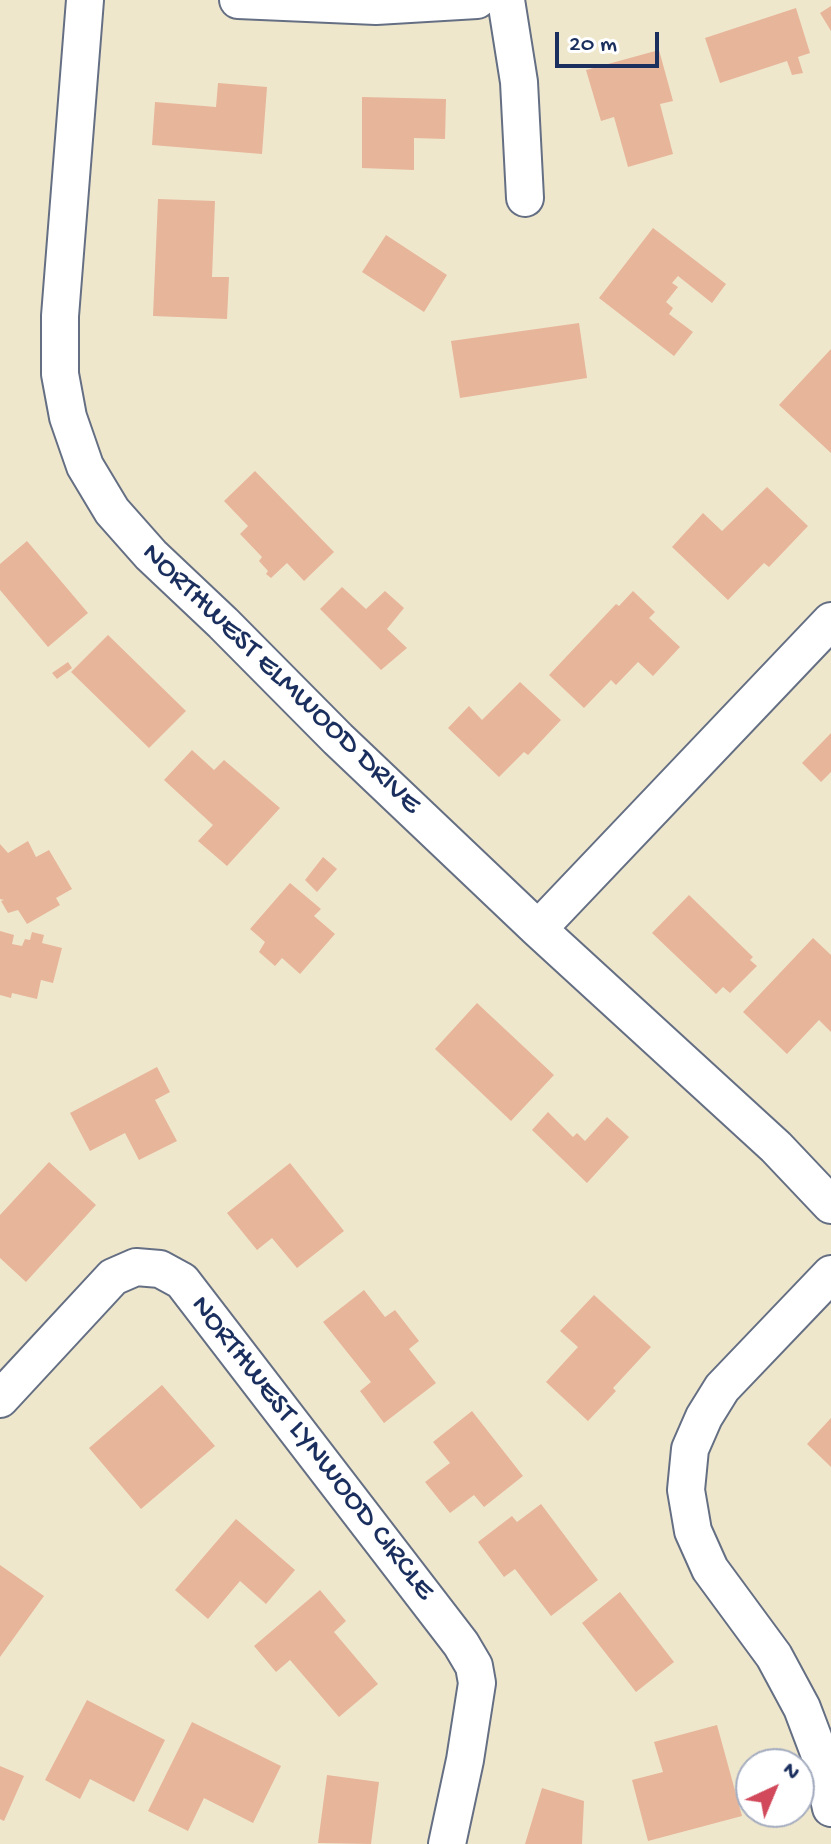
<!DOCTYPE html>
<style>
body{margin:0}
#map{position:relative;width:831px;height:1844px;overflow:hidden;background:#efe7cc;font-family:"Gochi Hand",sans-serif}
canvas{display:block}
.north{position:absolute;left:735px;top:1748px;width:80px;height:80px;box-sizing:border-box;background:#fff;border:2px solid #a4acbf;border-radius:50%;rotate:44deg;font-size:22px;font-weight:700;line-height:32px;text-align:center;color:#1b2f5e}
.north::after{content:'';display:block;margin:auto;width:28px;height:36px;background:#d1495b;clip-path:polygon(50% 0,100% 100%,50% 72%,0 100%)}
.scale{position:absolute;left:555px;top:32px;width:104px;height:36px;box-sizing:border-box;border:4px solid #1b2f5e;border-top:0;padding-left:10px;font-size:24px;line-height:28px;white-space:nowrap;color:#1b2f5e;-webkit-text-stroke:6px #fff;paint-order:stroke}
</style>
<div id="map">
<canvas width="831" height="1844"></canvas>
<div class="north">N</div>
<div class="scale">20 m</div>
</div>
<script>
const ctx = document.querySelector('canvas').getContext('2d');
ctx.lineJoin = 'round';
function fill(path, color) {
  ctx.fillStyle = color;
  ctx.fill(path, 'evenodd');
}
function toPath(rows) {
  const path = new Path2D();
  for (const r of rows) {
    path.moveTo(r[0], r[1]);
    for (let i = 2; i < r.length; i += 2) path.lineTo(r[i], r[i + 1]);
  }
  return path;
}
function strokePath(path, color, width, dash) {
  ctx.strokeStyle = color;
  ctx.lineWidth = width;
  ctx.lineCap = dash ? 'butt' : 'round';
  ctx.setLineDash(dash || []);
  ctx.stroke(path);
}
function drawText(font, color, halo, rows, align = 'center') {
  ctx.font = font + ' "Gochi Hand",sans-serif';
  ctx.lineWidth = 8;
  ctx.setLineDash([]);
  ctx.textBaseline = 'middle';
  ctx.strokeStyle = halo;
  ctx.fillStyle = color;
  for (const [text, x, y, turn = 0] of rows) {
    ctx.save();
    ctx.translate(x, y);
    ctx.rotate((+turn || 0) * Math.PI / 180);
    ctx.textAlign = isNaN(turn) ? turn : align;
    if (halo) ctx.strokeText(text, 0, 0);
    ctx.fillText(text, 0, 0);
    ctx.restore();
  }
}
fill(toPath([
 [831,6,831,31,820,13],
 [796,8,810,53,798,57,803,73,792,75,787,61,720,83,705,38],
 [659,50,673,101,660,104,673,154,628,167,614,117,601,121,586,70],
 [218,83,267,87,262,154,152,145,155,102,216,107],
 [362,97,446,99,445,139,414,138,414,170,362,168],
 [158,199,215,201,212,277,229,277,227,319,153,316],
 [653,228,726,284,712,303,678,276,672,283,678,287,666,302,673,308,669,314,693,332,674,356,599,298],
 [386,235,447,275,424,312,362,272],
 [579,323,587,378,460,398,451,341],
 [831,349,831,453,779,405],
 [255,471,334,552,304,581,287,563,271,578,266,574,268,571,259,561,262,557,240,534,248,526,224,501],
 [767,487,808,526,769,567,764,563,728,600,672,547,703,513,722,531],
 [27,541,88,613,48,647,0,590,0,564],
 [342,587,366,609,385,591,404,608,387,629,407,648,381,670,320,609],
 [633,591,655,612,649,618,680,647,653,676,638,662,616,685,611,680,584,708,549,675,616,604,619,606],
 [108,635,186,711,149,748,71,672],
 [68,662,72,668,57,679,52,673],
 [520,682,561,720,528,755,524,752,499,777,448,728,469,706,482,720],
 [831,733,831,772,821,782,802,763],
 [192,750,214,770,224,760,280,808,227,866,198,841,213,825,164,780],
 [28,841,36,857,49,850,72,889,56,898,60,905,27,924,18,910,8,913,1,901,4,900,0,899,0,844,8,853],
 [323,857,337,869,317,892,305,880],
 [290,883,321,909,314,916,335,934,300,974,282,958,275,966,259,952,265,942,250,929],
 [689,895,753,957,750,960,757,966,730,993,723,987,716,994,652,933],
 [0,931,14,935,12,944,22,946,25,939,30,940,32,932,44,935,42,943,62,948,53,983,41,980,37,999,12,993,11,998,0,995],
 [813,938,831,955,831,1032,819,1020,787,1054,743,1012],
 [477,1003,554,1075,511,1121,435,1049],
 [157,1067,170,1092,155,1100,177,1141,139,1160,125,1133,90,1151,70,1113],
 [548,1112,573,1137,577,1133,585,1141,607,1117,629,1137,587,1183,532,1130],
 [49,1162,96,1205,26,1282,0,1258,0,1215],
 [290,1163,344,1231,297,1268,272,1238,257,1250,227,1213],
 [364,1290,385,1317,395,1310,419,1341,409,1349,436,1383,384,1423,360,1391,371,1382,323,1322],
 [594,1295,651,1347,613,1388,616,1391,588,1421,546,1382,578,1347,560,1331],
 [162,1385,215,1446,141,1509,89,1448],
 [472,1411,523,1476,484,1507,474,1495,450,1513,425,1482,450,1463,433,1442],
 [831,1418,831,1467,807,1444],
 [541,1504,598,1580,551,1616,515,1569,504,1577,478,1542,512,1516,517,1522],
 [236,1519,295,1570,266,1604,240,1581,208,1619,175,1590],
 [0,1565,44,1596,0,1657],
 [320,1590,346,1621,334,1632,378,1684,339,1717,290,1660,276,1672,254,1646],
 [620,1592,674,1662,636,1692,582,1623],
 [87,1700,165,1740,134,1802,90,1779,80,1799,45,1780],
 [192,1722,281,1766,253,1823,204,1798,188,1831,148,1811],
 [717,1725,742,1816,648,1841,632,1780,663,1772,654,1742],
 [0,1766,24,1776,4,1821,0,1819],
 [327,1775,379,1782,371,1844,318,1843],
 [542,1788,584,1801,582,1844,525,1844]
]), '#e7b59a');
const minor = toPath([
 [85,0,60,316,60,374,68,417,85,466,112,511,151,555,223,623,338,739,538,929,776,1147,831,1205],
 [238,0,376,6,477,0],
 [506,0,519,82,525,198],
 [538,929,831,621],
 [831,1274,722,1388,704,1417,690,1449,686,1490,693,1531,710,1569,774,1656,802,1708,819,1753,831,1808],
 [0,1399,113,1277,136,1267,160,1269,182,1281,461,1644,474,1666,477,1683,465,1760,447,1844]
]);
strokePath(minor, '#656f84', 40);
strokePath(minor, '#fff', 36);
drawText('30px', '#1b2f5e', '#fff', [
 ["NORTHWEST ELMWOOD DRIVE",280,680,44],
 ["NORTHWEST LYNWOOD CIRCLE",311,1449,52]
]);
</script>
